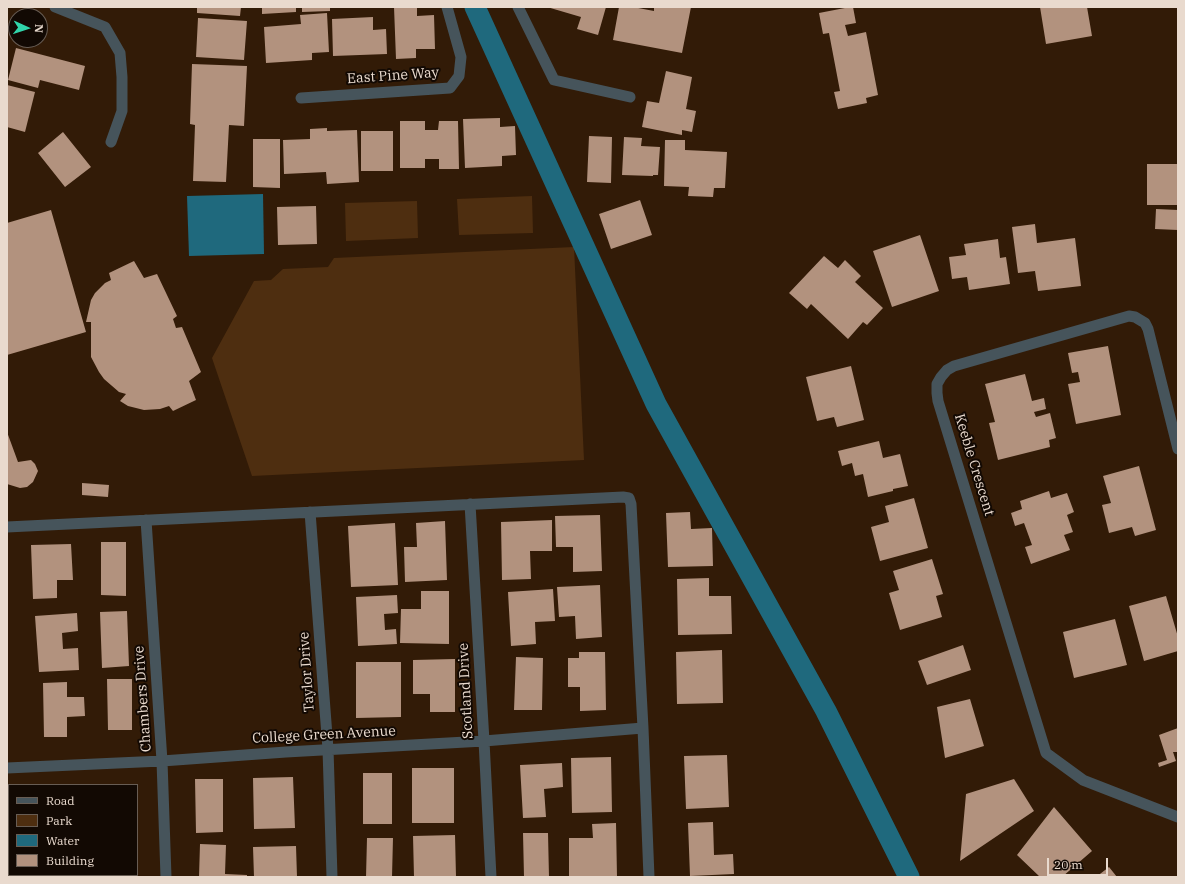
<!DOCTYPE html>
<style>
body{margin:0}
#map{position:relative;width:1185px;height:884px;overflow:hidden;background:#321b07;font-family:"IBM Plex Serif",serif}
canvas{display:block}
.frame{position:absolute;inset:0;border:8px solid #e9dace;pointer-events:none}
.legend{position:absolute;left:8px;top:784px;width:130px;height:92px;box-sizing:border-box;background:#120903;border:1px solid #685d54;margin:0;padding:5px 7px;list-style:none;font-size:12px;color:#e9dace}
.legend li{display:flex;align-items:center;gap:8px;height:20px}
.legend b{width:20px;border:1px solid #685d54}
.north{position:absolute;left:8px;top:8px;width:40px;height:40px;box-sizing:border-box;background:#120903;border:1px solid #685d54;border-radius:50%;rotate:93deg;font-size:11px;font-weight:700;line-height:16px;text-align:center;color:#e9dace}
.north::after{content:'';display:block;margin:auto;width:14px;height:18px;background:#30d4aa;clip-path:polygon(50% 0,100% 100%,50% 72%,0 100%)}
.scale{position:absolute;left:1047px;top:858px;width:61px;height:18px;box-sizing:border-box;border:2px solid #e9dace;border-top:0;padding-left:5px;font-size:12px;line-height:14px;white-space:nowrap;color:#e9dace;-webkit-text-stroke:3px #120903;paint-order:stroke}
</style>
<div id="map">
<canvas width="1185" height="884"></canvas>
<div class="frame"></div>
<ul class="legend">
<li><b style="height:5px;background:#46545b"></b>Road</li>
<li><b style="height:11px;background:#4e2e10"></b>Park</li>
<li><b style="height:11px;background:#1f697d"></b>Water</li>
<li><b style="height:11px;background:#b2927e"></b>Building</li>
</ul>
<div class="north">N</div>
<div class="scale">20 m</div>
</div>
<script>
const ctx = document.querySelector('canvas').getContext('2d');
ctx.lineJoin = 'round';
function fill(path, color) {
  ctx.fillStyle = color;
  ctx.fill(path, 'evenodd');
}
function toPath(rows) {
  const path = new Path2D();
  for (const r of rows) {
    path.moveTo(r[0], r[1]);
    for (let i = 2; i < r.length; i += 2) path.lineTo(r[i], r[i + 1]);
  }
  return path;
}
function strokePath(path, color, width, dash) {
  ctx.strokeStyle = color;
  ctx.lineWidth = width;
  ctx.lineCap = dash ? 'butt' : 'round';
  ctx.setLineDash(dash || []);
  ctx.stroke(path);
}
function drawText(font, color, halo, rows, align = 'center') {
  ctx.font = font + ' "IBM Plex Serif",serif';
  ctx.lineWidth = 4;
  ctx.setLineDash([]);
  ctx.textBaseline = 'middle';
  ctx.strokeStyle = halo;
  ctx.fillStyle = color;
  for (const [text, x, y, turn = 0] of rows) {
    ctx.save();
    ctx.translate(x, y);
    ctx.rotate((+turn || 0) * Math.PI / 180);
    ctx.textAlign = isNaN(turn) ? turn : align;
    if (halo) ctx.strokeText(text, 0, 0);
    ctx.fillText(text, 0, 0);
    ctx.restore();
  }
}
fill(toPath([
 [532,196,533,233,459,235,457,199],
 [417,201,418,238,346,241,345,203],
 [574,247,584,460,252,476,212,358,254,281,271,280,283,269,328,267,334,258]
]), '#4e2e10');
fill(toPath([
 [263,194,264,254,189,256,187,196]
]), '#1f697d');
strokePath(toPath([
 [475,7,656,404,826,711,909,877]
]), '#1f697d', 21);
fill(toPath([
 [197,7,241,7,240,16,197,13],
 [262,7,296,7,296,12,262,14],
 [302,7,330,7,330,11,302,12],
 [394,7,417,7,417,16,434,15,435,49,416,49,416,58,396,59],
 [547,7,606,7,598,35,577,29,581,17],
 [619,7,633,7,654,11,654,7,691,7,682,53,613,40],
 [850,7,853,7,856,23,845,25,848,36,866,32,878,95,866,98,867,103,838,109,834,92,840,91,829,33,823,34,819,13],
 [1040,7,1087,7,1092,36,1046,44],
 [327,13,329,52,312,53,312,60,266,63,264,27,301,24,300,15],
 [373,17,373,30,386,29,387,54,333,56,332,19],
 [198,18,247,21,244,60,196,57],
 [16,48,85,66,79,90,40,80,38,88,8,80],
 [192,64,247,66,244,126,229,125,226,182,193,181,195,125,190,124],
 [666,71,692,77,686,109,696,111,692,132,682,130,682,135,642,127,647,101,659,103],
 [7,85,35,92,25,132,7,127],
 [500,118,500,127,515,126,516,155,502,156,502,166,465,168,463,119],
 [400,121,425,121,425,130,438,130,439,121,458,121,459,169,439,169,439,159,425,159,425,168,400,168],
 [327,128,327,131,357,130,359,182,327,184,326,172,284,174,283,140,310,139,310,129],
 [361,131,393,131,393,171,361,171],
 [63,132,91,167,65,187,38,153],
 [589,136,612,137,611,183,587,182],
 [624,137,642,138,641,146,660,147,658,175,653,175,653,176,622,175],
 [253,139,280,139,280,188,253,187],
 [665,140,685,140,685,150,727,152,725,188,714,188,713,197,688,196,689,187,664,186],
 [1147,164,1178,164,1178,205,1147,205],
 [640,200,652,235,611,249,599,214],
 [316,206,317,244,278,245,277,207],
 [1156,209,1178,210,1178,230,1155,229],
 [51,210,86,332,7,355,7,223],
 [1035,224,1037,243,1075,238,1081,286,1038,291,1035,271,1018,273,1012,227],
 [920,235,939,291,892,307,873,251],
 [998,239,1000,258,1006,257,1010,284,969,290,967,277,952,279,949,257,966,255,964,244],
 [824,256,838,268,845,260,861,276,855,282,883,308,867,325,863,322,848,339,811,304,807,309,789,293],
 [134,261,144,278,157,274,177,316,173,319,176,328,182,327,201,372,189,381,196,400,173,411,169,406,160,409,144,410,128,406,120,401,126,394,119,392,104,379,99,372,91,357,91,322,86,322,91,300,95,293,105,283,111,280,109,273],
 [1108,346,1121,415,1076,424,1068,384,1080,382,1078,372,1072,373,1068,353],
 [851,366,864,420,837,427,834,417,817,421,806,377],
 [1025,374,1032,401,1044,398,1046,409,1034,412,1036,417,1050,413,1056,438,1049,440,1050,447,998,460,989,423,995,422,985,384],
 [7,432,18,462,31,460,35,464,38,471,33,482,27,487,20,488,7,484],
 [879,441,883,458,900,454,908,486,893,489,893,491,868,497,863,474,855,476,852,463,842,466,838,451],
 [1139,466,1156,530,1135,536,1132,527,1109,533,1102,505,1111,503,1103,476],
 [82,483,109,485,108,497,82,495],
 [1049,491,1051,498,1067,493,1074,512,1067,515,1073,532,1064,535,1070,550,1031,564,1025,547,1032,545,1024,523,1015,526,1011,513,1022,509,1020,501],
 [914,498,928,548,880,561,871,527,889,522,885,506],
 [690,512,691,529,712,528,713,566,668,567,666,513],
 [600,515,602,571,573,572,573,547,556,547,555,516],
 [552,520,552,551,530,551,531,579,502,580,501,522],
 [445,521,447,580,405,582,404,547,417,547,416,523],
 [395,523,398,585,351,587,348,526],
 [101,542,126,542,126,596,101,595],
 [71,544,73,580,57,580,57,598,33,599,31,545],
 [932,559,943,594,936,596,942,617,900,630,889,593,899,590,893,571],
 [709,578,709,596,731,596,732,634,678,635,677,579],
 [600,585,602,637,576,639,575,616,559,617,557,587],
 [553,589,555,621,535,622,536,644,511,646,508,592],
 [421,591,449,591,449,644,400,643,401,609,421,609],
 [397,595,398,613,384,614,385,630,396,629,397,644,358,646,356,597],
 [1166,596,1178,637,1178,651,1144,661,1129,606],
 [127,611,129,666,102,668,100,612],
 [77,613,78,631,62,633,63,649,78,648,79,670,39,672,35,616],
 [1115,619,1127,665,1074,678,1063,632],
 [963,645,971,670,927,685,918,661],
 [722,650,723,703,677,704,676,652],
 [579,652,605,652,606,710,580,711,580,687,568,687,568,658,579,658],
 [516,657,543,658,542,710,514,710],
 [455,659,455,712,430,712,430,694,413,694,413,660],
 [356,662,401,662,401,717,356,718],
 [107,679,132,679,132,730,108,730],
 [67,682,67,697,84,697,85,716,67,717,67,737,44,737,43,683],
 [970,699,984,746,945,758,937,707],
 [1178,728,1178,752,1173,752,1176,761,1159,767,1158,763,1167,760,1159,735],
 [727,755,729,807,686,809,684,756],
 [611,757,612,812,572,813,571,758],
 [562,763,563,787,544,789,546,817,523,818,520,765],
 [412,768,454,768,454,823,412,823],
 [363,773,392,773,392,824,363,824],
 [293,777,295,828,254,829,253,778],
 [195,779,223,779,223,832,196,833],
 [1014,779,1034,811,960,861,966,794],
 [1054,807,1092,851,1062,877,1040,877,1017,855],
 [713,822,714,855,733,854,734,874,690,876,688,823],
 [616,823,617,877,569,877,569,838,593,838,592,824],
 [523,833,548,833,549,877,524,877],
 [455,835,456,877,414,877,413,836],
 [367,838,393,838,392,877,366,877],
 [200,844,226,845,225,874,247,875,247,877,199,877],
 [296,846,297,877,254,877,253,847],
 [1109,867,1117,877,1096,877],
 [49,875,87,875,87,877,49,877],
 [99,875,137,875,137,877,99,877]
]), '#b2927e');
strokePath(toPath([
 [55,7,105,27,120,53,122,77,122,111,111,142]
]), '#46545b', 11);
strokePath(toPath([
 [518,7,554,80,630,97],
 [301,98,450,88,459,76,461,57,447,7],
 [1178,449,1148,329,1145,323,1135,317,1129,316,954,366,947,370,941,377,937,384,937,393,938,401,1046,753,1083,780,1178,817],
 [470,504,484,741,491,877],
 [310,512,328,749,332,877],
 [146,520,162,761,166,877],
 [7,527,623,497,629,498,631,504,643,728,649,877],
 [7,768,162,761,286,752,484,741,643,728],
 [7,847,9,877]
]), '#46545b', 11);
drawText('14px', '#e9dace', '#120903', [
 ["East Pine Way",393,76,-4],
 ["Keeble Crescent",974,465,73],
 ["Taylor Drive",307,672,-94],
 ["Scotland Drive",466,691,-93],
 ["Chambers Drive",143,699,-94],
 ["College Green Avenue",324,735,-3]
]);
</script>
